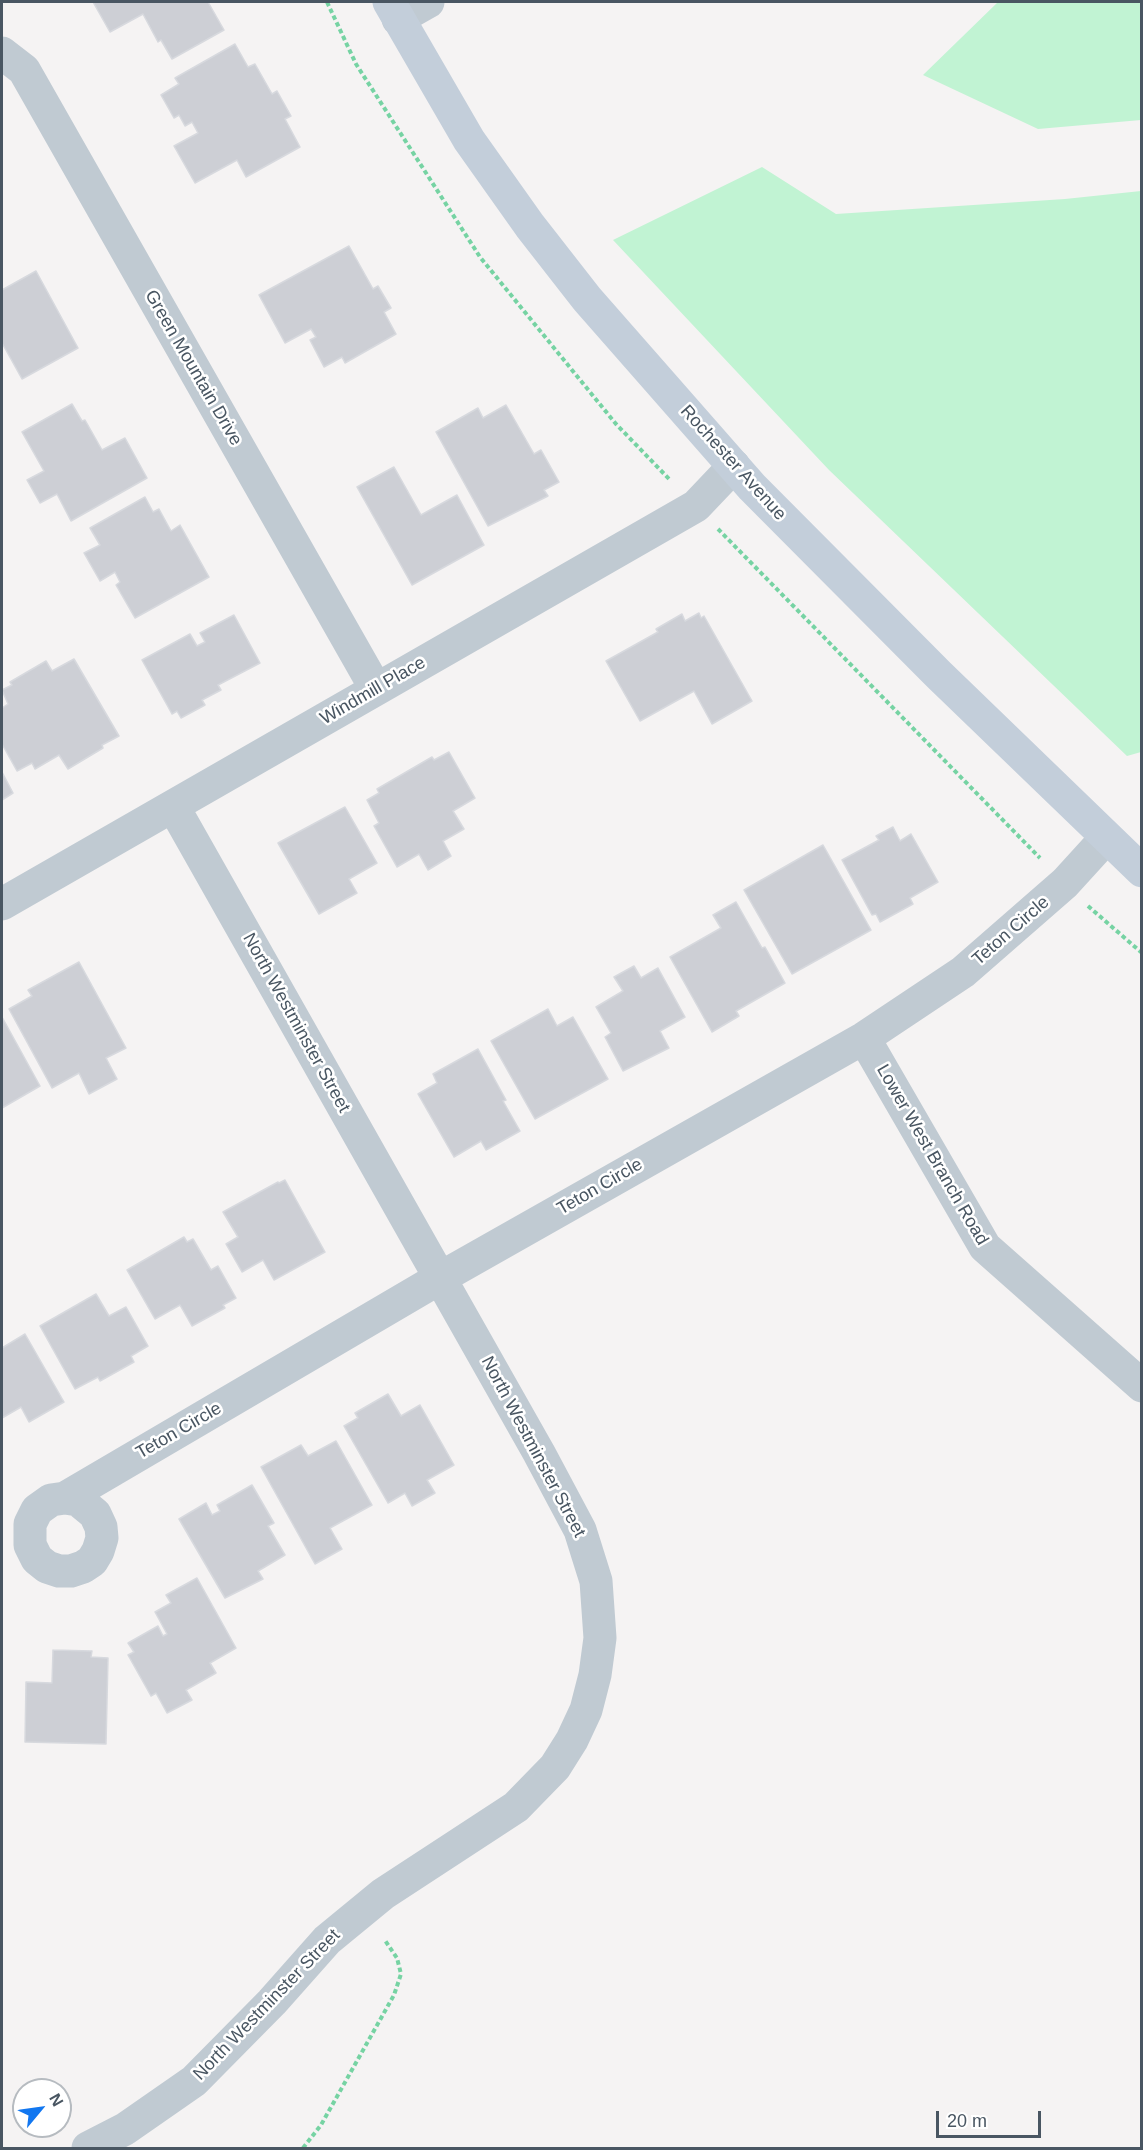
<!DOCTYPE html>
<style>
body{margin:0}
#map{position:relative;width:1143px;height:2150px;overflow:hidden;background:#f5f3f3;font-family:Arial,sans-serif}
canvas{display:block}
.frame{position:absolute;inset:0;border:3px solid #495662;pointer-events:none}
.north{position:absolute;left:12px;top:2078px;width:60px;height:60px;box-sizing:border-box;background:#fff;border:2px solid #b6bbc0;border-radius:50%;rotate:61deg;font-size:16px;font-weight:700;line-height:24px;text-align:center;color:#495662}
.north::after{content:'';display:block;margin:auto;width:21px;height:27px;background:#1277f0;clip-path:polygon(50% 0,100% 100%,50% 72%,0 100%)}
.scale{position:absolute;left:936px;top:2111px;width:105px;height:27px;box-sizing:border-box;border:3px solid #495662;border-top:0;padding-left:8px;font-size:18px;line-height:21px;white-space:nowrap;color:#495662;-webkit-text-stroke:4px #fff;paint-order:stroke}
</style>
<div id="map">
<canvas width="1143" height="2150"></canvas>
<div class="frame"></div>
<div class="north">N</div>
<div class="scale">20 m</div>
</div>
<script>
const ctx = document.querySelector('canvas').getContext('2d');
ctx.lineJoin = 'round';
function fill(path, color) {
  ctx.fillStyle = color;
  ctx.fill(path, 'evenodd');
}
function toPath(rows) {
  const path = new Path2D();
  for (const r of rows) {
    path.moveTo(r[0], r[1]);
    for (let i = 2; i < r.length; i += 2) path.lineTo(r[i], r[i + 1]);
  }
  return path;
}
function strokePath(path, color, width, dash) {
  ctx.strokeStyle = color;
  ctx.lineWidth = width;
  ctx.lineCap = dash ? 'butt' : 'round';
  ctx.setLineDash(dash || []);
  ctx.stroke(path);
}
function drawText(font, color, halo, rows, align = 'center') {
  ctx.font = font + ' Arial,sans-serif';
  ctx.lineWidth = 5;
  ctx.setLineDash([]);
  ctx.textBaseline = 'middle';
  ctx.strokeStyle = halo;
  ctx.fillStyle = color;
  for (const [text, x, y, turn = 0] of rows) {
    ctx.save();
    ctx.translate(x, y);
    ctx.rotate((+turn || 0) * Math.PI / 180);
    ctx.textAlign = isNaN(turn) ? turn : align;
    if (halo) ctx.strokeText(text, 0, 0);
    ctx.fillText(text, 0, 0);
    ctx.restore();
  }
}
fill(toPath([
 [998,2,1141,2,1141,120,1038,129,923,75],
 [762,167,836,214,1065,199,1141,191,1141,752,1127,756,829,470,613,240]
]), '#c1f3d3');
const building = toPath([
 [93,2,208,2,224,30,172,59,161,40,158,42,143,14,110,32,93,2],
 [235,44,248,67,255,64,272,94,277,91,291,116,285,119,300,147,246,177,237,160,195,183,174,146,198,133,192,122,185,126,179,115,174,118,161,95,179,84,175,78,235,44],
 [349,246,373,289,378,286,391,308,384,312,396,334,345,363,342,357,324,367,310,340,316,337,311,329,285,343,259,295,349,246],
 [36,271,78,348,22,379,2,343,2,290,36,271],
 [72,404,82,421,85,420,102,450,125,438,147,478,71,521,57,494,40,503,27,480,44,471,22,432,72,404],
 [506,405,534,454,541,450,559,482,544,490,548,496,488,526,436,432,478,408,483,418,506,405],
 [394,467,421,515,457,495,484,545,412,585,357,487,394,467],
 [145,497,153,512,159,509,171,531,180,525,209,577,135,618,116,585,120,582,115,572,100,581,84,553,100,545,90,528,145,497],
 [699,613,701,618,704,616,752,701,712,724,694,691,640,721,606,661,658,632,656,629,682,614,685,621,699,613],
 [234,615,260,663,218,685,221,690,202,700,205,705,181,718,177,711,172,714,142,660,190,634,197,646,205,642,200,633,234,615],
 [74,659,119,736,102,745,103,748,68,769,59,755,35,769,32,763,17,771,2,744,2,708,8,704,2,690,12,685,10,682,46,661,52,671,74,659],
 [449,752,475,798,453,811,464,829,443,841,451,856,428,870,419,854,397,867,374,826,379,823,367,800,379,793,377,789,432,757,434,760,449,752],
 [2,772,13,793,2,800,2,772],
 [345,807,377,863,349,879,357,893,319,914,278,843,345,807],
 [893,827,900,841,911,834,938,882,910,898,913,904,880,922,876,914,872,915,842,860,879,840,876,836,893,827],
 [823,845,871,930,792,974,744,890,823,845],
 [736,902,762,948,765,947,785,983,736,1011,739,1016,712,1032,670,957,721,928,713,915,736,902],
 [79,962,126,1048,106,1058,117,1079,89,1094,79,1073,52,1088,9,1009,32,996,28,990,79,962],
 [634,966,641,978,658,968,685,1017,660,1031,669,1048,623,1071,605,1037,611,1033,596,1007,623,991,614,977,634,966],
 [548,1009,557,1026,573,1017,608,1079,535,1119,491,1041,548,1009],
 [2,1017,40,1086,2,1108,2,1017],
 [478,1049,506,1100,503,1101,520,1131,486,1150,481,1141,454,1157,418,1094,437,1083,433,1074,478,1049],
 [285,1180,325,1252,274,1280,263,1260,242,1272,226,1244,238,1237,223,1212,278,1182,279,1183,285,1180],
 [184,1237,187,1242,193,1239,211,1270,218,1266,236,1298,223,1305,225,1308,192,1326,180,1305,155,1319,127,1270,184,1237],
 [96,1294,109,1316,126,1307,148,1346,131,1356,134,1362,100,1381,98,1377,75,1389,40,1326,96,1294],
 [25,1334,64,1402,29,1422,21,1407,2,1418,2,1348,25,1334],
 [388,1394,401,1416,420,1405,454,1465,427,1480,435,1493,412,1506,405,1493,388,1503,344,1426,358,1418,355,1413,388,1394],
 [336,1441,372,1505,330,1528,342,1549,315,1564,261,1467,301,1445,308,1456,336,1441],
 [252,1485,274,1523,268,1526,285,1555,258,1571,263,1579,225,1598,179,1519,206,1503,212,1515,220,1511,217,1505,252,1485],
 [197,1578,236,1648,210,1663,216,1673,186,1690,192,1700,167,1713,156,1693,151,1696,128,1655,134,1652,128,1643,158,1626,163,1636,167,1634,155,1612,171,1603,166,1595,197,1578],
 [53,1650,92,1651,91,1657,108,1658,106,1744,25,1742,26,1682,52,1683,53,1650]
]);
fill(building, '#cdcfd5');
strokePath(building, '#d7d9de', 1.5);
strokePath(toPath([
 [327,2,356,64,480,257,616,424,671,481],
 [718,529,1040,858],
 [1088,906,1142,953],
 [303,2148,321,2125,394,1995,401,1974,397,1958,384,1939]
]), '#76d3a3', 4, [4.5, 3]);
strokePath(toPath([
 [398,19,428,2],
 [2,53,24,70,376,689],
 [2,904,696,506,734,466],
 [864,1038,985,1247,1142,1386],
 [65,1498,78,1500,95,1514,101,1527,102,1538,98,1551,92,1561,83,1567,71,1571,59,1571,47,1567,37,1559,30,1545,30,1524,37,1510,51,1500,65,1498,440,1278,864,1038,963,972,1065,883,1106,838],
 [88,2148,125,2129,194,2081,272,2002,327,1940,383,1894,516,1807,555,1767,572,1740,586,1710,595,1675,600,1638,596,1581,580,1530,539,1453,173,806]
]), '#c0cad2', 33);
strokePath(toPath([
 [389,2,469,140,530,226,587,299,752,487,939,675,1142,871]
]), '#c3ceda', 33);
drawText('18px', '#495662', '#fff', [
 ["Green Mountain Drive",193,368,60],
 ["Rochester Avenue",733,463,48],
 ["Windmill Place",373,691,-30],
 ["Teton Circle",1011,931,-41],
 ["North Westminster Street",296,1023,61],
 ["Lower West Branch Road",932,1155,60],
 ["Teton Circle",600,1187,-30],
 ["Teton Circle",179,1431,-30],
 ["North Westminster Street",533,1447,62],
 ["North Westminster Street",267,2005,-46]
]);
</script>
